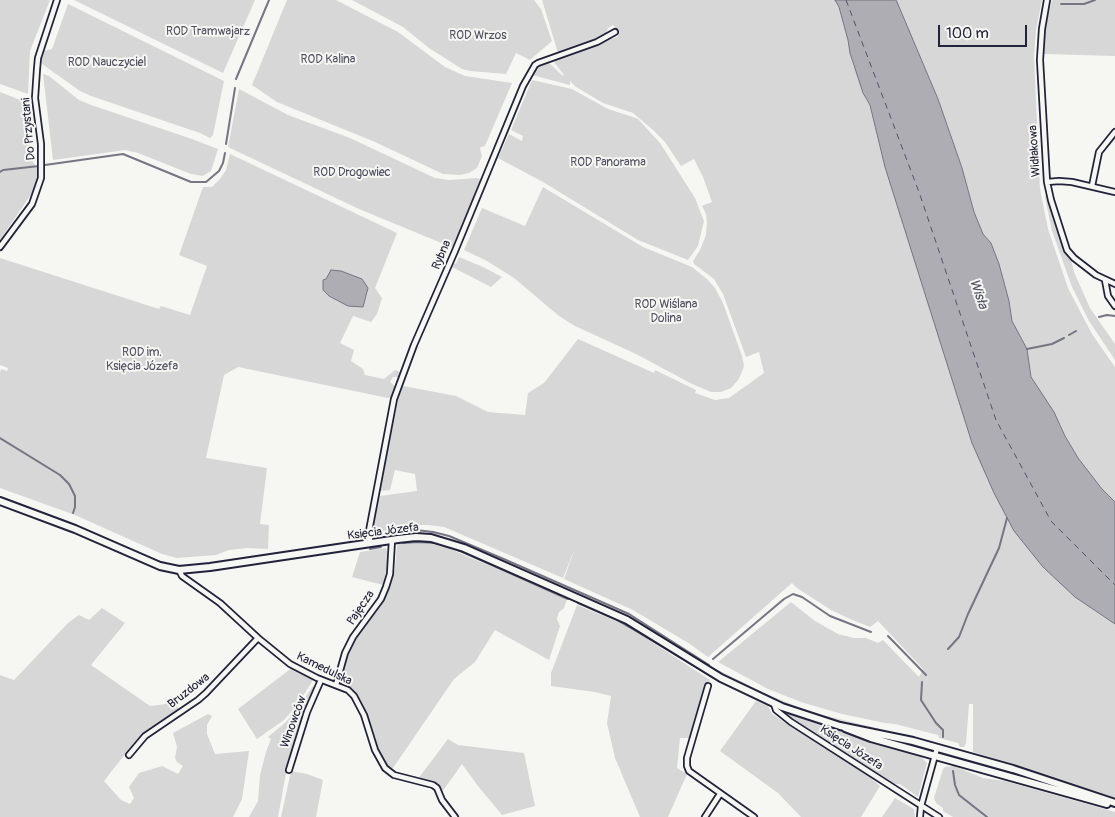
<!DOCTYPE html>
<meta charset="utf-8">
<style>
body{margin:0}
#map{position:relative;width:1115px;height:817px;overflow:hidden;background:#f6f6f2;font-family:Pangolin,sans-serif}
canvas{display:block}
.scale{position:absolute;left:938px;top:25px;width:89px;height:22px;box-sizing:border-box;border:2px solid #22223b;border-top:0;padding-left:6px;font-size:15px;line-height:18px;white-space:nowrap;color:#22223b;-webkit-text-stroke:4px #f6f6f2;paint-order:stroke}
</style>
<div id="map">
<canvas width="1115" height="817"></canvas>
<div class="scale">100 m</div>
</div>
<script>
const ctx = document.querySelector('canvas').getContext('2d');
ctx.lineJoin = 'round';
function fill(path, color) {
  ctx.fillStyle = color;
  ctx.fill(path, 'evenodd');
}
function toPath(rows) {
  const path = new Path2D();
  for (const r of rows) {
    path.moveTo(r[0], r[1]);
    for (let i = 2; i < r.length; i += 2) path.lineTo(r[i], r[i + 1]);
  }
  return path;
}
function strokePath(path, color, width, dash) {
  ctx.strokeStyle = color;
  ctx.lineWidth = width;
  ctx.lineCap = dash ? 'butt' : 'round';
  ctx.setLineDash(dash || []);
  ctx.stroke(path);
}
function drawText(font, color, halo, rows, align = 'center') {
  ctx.font = font + ' Pangolin,sans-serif';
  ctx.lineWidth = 4;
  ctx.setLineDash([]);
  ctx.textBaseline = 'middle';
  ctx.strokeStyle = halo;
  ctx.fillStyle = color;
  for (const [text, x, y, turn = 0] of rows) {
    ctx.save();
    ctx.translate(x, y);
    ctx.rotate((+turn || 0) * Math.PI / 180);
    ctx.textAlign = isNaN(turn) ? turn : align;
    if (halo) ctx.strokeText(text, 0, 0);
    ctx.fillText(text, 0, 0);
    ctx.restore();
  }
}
fill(toPath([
 [0,0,50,0,30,51,28,94,0,84],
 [74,0,255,0,223,73],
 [287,0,336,0,398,32,445,67,465,76,512,83,485,146,481,147,480,149,482,156,477,168,469,173,460,175,443,174,375,142,277,102,252,85],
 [352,0,534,0,541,9,552,41,530,60,516,53,506,74,470,71,462,69,429,48,403,27],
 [542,0,835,0,839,7,865,97,870,105,880,144,1070,592,1115,623,1115,798,973,752,973,704,969,704,966,743,964,747,960,747,958,743,939,738,938,735,895,724,885,723,842,714,801,702,768,689,718,662,791,602,815,621,838,634,854,638,866,638,878,643,883,640,919,677,923,669,878,621,870,627,850,619,831,610,797,588,792,583,708,657,690,644,633,610,564,579,575,548,563,578,444,527,429,525,415,525,374,533,372,531,380,496,417,491,415,474,395,470,390,490,380,491,398,400,403,386,456,396,488,412,525,415,528,393,544,383,578,339,654,373,655,370,696,390,695,393,715,400,729,398,764,373,759,352,746,357,723,294,714,279,694,264,693,261,700,250,706,235,707,223,706,214,702,206,712,202,703,177,694,159,681,166,665,142,653,130,633,113,603,103,576,87,570,81,570,85,532,75,541,64,548,62,563,76,564,75,554,62,556,58,617,37,620,32,613,25,608,28,606,34,601,37,558,53],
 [896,0,1042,0,1036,30,1034,56,1040,189,1048,229,1068,288,1092,334,1115,367,1115,502,1102,489,1078,458,1065,436,1061,426,1031,377,1027,349,1012,321,1009,301,991,243,983,234,974,212,962,168,938,99],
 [1052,0,1115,0,1115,56,1044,54,1045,30],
 [68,4,224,81,213,135,210,138,200,133,91,96,80,91,42,64,41,59,43,51,52,49],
 [43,74,49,76,79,100,91,105,192,139,218,149,211,171,203,176,191,174,138,153,125,150,53,160],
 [532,80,572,89,608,109,633,117,638,119,660,143,695,198,704,221,698,246,688,260,638,240,543,182,498,158,509,134,522,141,523,136,511,130],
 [239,89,288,115,350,138,435,178,449,180,477,178,480,179,480,185,455,245,451,247,359,209,228,147],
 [0,92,28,103,29,157,39,170,36,187,0,240],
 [230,154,397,233,375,288,382,298,377,314,371,322,353,316,340,343,354,350,351,361,363,369,365,375,384,379,395,370,400,372,399,377,393,377,390,382,395,386,392,397,388,398,238,367,224,375,206,458,267,468,260,524,269,525,268,549,247,548,229,550,216,555,177,558,162,554,75,515,0,488,0,373,1,369,7,371,8,368,0,365,0,258,159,309,161,306,190,315,207,266,179,255,203,187,212,187,220,179,226,170],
 [543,187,643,247,692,267,707,279,715,288,723,303,742,356,744,366,741,374,738,380,731,388,721,392,711,392,692,384,636,354,575,326,559,316,514,278,487,261,464,250,482,208,525,226],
 [1046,194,1049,198,1065,253,1071,260,1074,272,1090,308,1115,344,1115,360,1089,321,1072,287,1052,231,1045,197],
 [459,257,483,267,502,277,491,287,452,267,454,263,456,264],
 [422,541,450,549,567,599,564,608,559,612,557,619,560,626,549,660,495,630,475,662,454,679,391,771,376,745,364,710,353,692,340,683,345,660,355,640,390,587,395,568,397,546,400,542],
 [386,548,389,557,383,585,352,577,360,552],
 [577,605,614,620,635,631,710,680,691,738,680,738,677,768,687,774,668,817,640,817,615,758,607,723,611,696,595,692,551,686,551,673],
 [102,608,125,623,91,665,150,706,174,703,180,710,137,739,104,781,121,800,130,804,134,798,129,787,139,773,162,766,178,774,183,766,177,762,175,758,177,747,173,733,208,714,212,716,207,725,207,734,215,754,249,751,242,799,233,817,0,817,0,675,14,680,68,623,79,615,89,620],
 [293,667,313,680,298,704,284,720,257,739,238,709],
 [714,668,767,694,798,707,819,714,880,729,880,730,837,721,797,709,765,697,732,680,713,669],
 [313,686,315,687,302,720,287,768,278,817,249,817,258,801,260,775,266,752,271,739,268,737,286,722,300,705],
 [756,701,768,706,772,714,866,774,880,786,861,817,801,817,778,793,720,751],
 [786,712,839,729,863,739,921,757,927,763,918,797,900,784,893,784,784,715,784,713],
 [448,739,458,745,524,753,535,806,502,815,478,786,462,764,442,792,435,784,418,779],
 [954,766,983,778,1005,781,1115,812,1115,817,953,817,943,811,943,808,936,803,934,798,943,769,945,767],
 [291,771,307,774,323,780,316,817,281,817],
 [895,798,914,809,915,817,882,817]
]), '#d7d7d7');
const water = toPath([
 [835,0,896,0,897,2,938,99,962,168,974,212,983,234,991,243,999,264,1009,301,1012,321,1027,349,1031,377,1054,412,1065,436,1078,458,1102,489,1115,502,1115,624,1075,597,1043,567,1014,531,994,493,972,443,885,167,870,105,863,93,850,53,848,40,839,7,835,0],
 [331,270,341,271,362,279,368,288,363,307,348,306,329,296,323,290,323,280,326,279,331,270]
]);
fill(water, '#adadb3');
strokePath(water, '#757583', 1);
strokePath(toPath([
 [1061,4,1084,4,1095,0],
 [236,79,269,0],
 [226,144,235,88],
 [45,165,123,154,191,182,206,182,219,171,223,163,225,153],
 [0,172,3,170,39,166],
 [1099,317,1107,315,1115,316],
 [1069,335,1076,331],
 [1027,349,1052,344,1064,338],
 [0,438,60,475,69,484,75,496,75,507,73,513],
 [406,532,416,530,433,532,449,536,506,560,629,614,709,665],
 [403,543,418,542,436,543,451,547,568,599],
 [370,549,381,547],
 [578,603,615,619,636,631,714,678],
 [888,636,926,675],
 [948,649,959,637,968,614,999,548,1007,518],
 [713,659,784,599,793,594,802,597,830,616,871,632],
 [922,682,921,700,936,723,943,730,943,737],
 [953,771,955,785,959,795,987,817]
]), '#757583', 2);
strokePath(toPath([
 [846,0,919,192,996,420,1051,521,1115,585]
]), '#535365', 1, [6, 5]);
const street = toPath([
 [1047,0,1042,29,1040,60,1047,182,1051,200,1067,250,1074,258,1096,275,1115,284],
 [1047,182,1059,181,1072,182,1115,192],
 [1092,186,1099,152,1115,132],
 [0,247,32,204,41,178,41,144,35,98,37,69,38,58,57,0],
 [1105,280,1108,296,1115,306],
 [370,543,369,531,394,399,414,345,455,251,523,86,535,65,538,63,597,42,615,32],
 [179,570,182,576,220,603,258,638,290,664,317,678,348,690,354,696,364,715,375,750,385,768,394,775,433,785,437,788,442,800,455,817],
 [336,685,345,653,353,637,381,599,386,587,390,574,392,540],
 [708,686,687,758,687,766,689,771,754,817],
 [774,704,776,710,791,722,939,817],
 [129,755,145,736,198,700,206,693,258,638],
 [289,770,307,712,321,680],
 [705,817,720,794],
 [920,817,921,806,937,748]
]);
const secondary = toPath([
 [0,501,75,529,160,566,179,570,210,567,398,539,416,537,431,538,464,548,627,620,721,678,782,707,840,726,913,741,1013,769,1115,803],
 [845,728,871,738,1107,804]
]);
strokePath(street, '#22223b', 8);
strokePath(secondary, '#22223b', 10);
strokePath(street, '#f6f6f2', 4.5);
strokePath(secondary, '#f6f6f2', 6);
drawText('12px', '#4f4f62', '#f6f6f2', [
 ["ROD Tramwajarz",208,32],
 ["ROD Wrzos",478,36],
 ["ROD Kalina",328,60],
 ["ROD Nauczyciel",107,63],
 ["ROD Panorama",608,163],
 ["ROD Drogowiec",352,173],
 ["ROD Wiślana",666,305],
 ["Dolina",666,319],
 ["ROD im.",142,353],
 ["Księcia Józefa",142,367]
]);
drawText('12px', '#22223b', '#f6f6f2', [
 ["Do Przystani",29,129,-95],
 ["Widłakowa",1035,151,-94],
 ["Rybna",442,255,-67],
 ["Księcia Józefa",383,532,-7],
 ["Pajęcza",361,608,-56],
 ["Kamedulska",324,669,26],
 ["Bruzdowa",189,691,-38],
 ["Winowców",294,722,-70],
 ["Księcia Józefa",851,748,33]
]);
drawText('italic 14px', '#535365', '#f6f6f2', [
 ["Wisła",978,294,71]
]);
</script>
